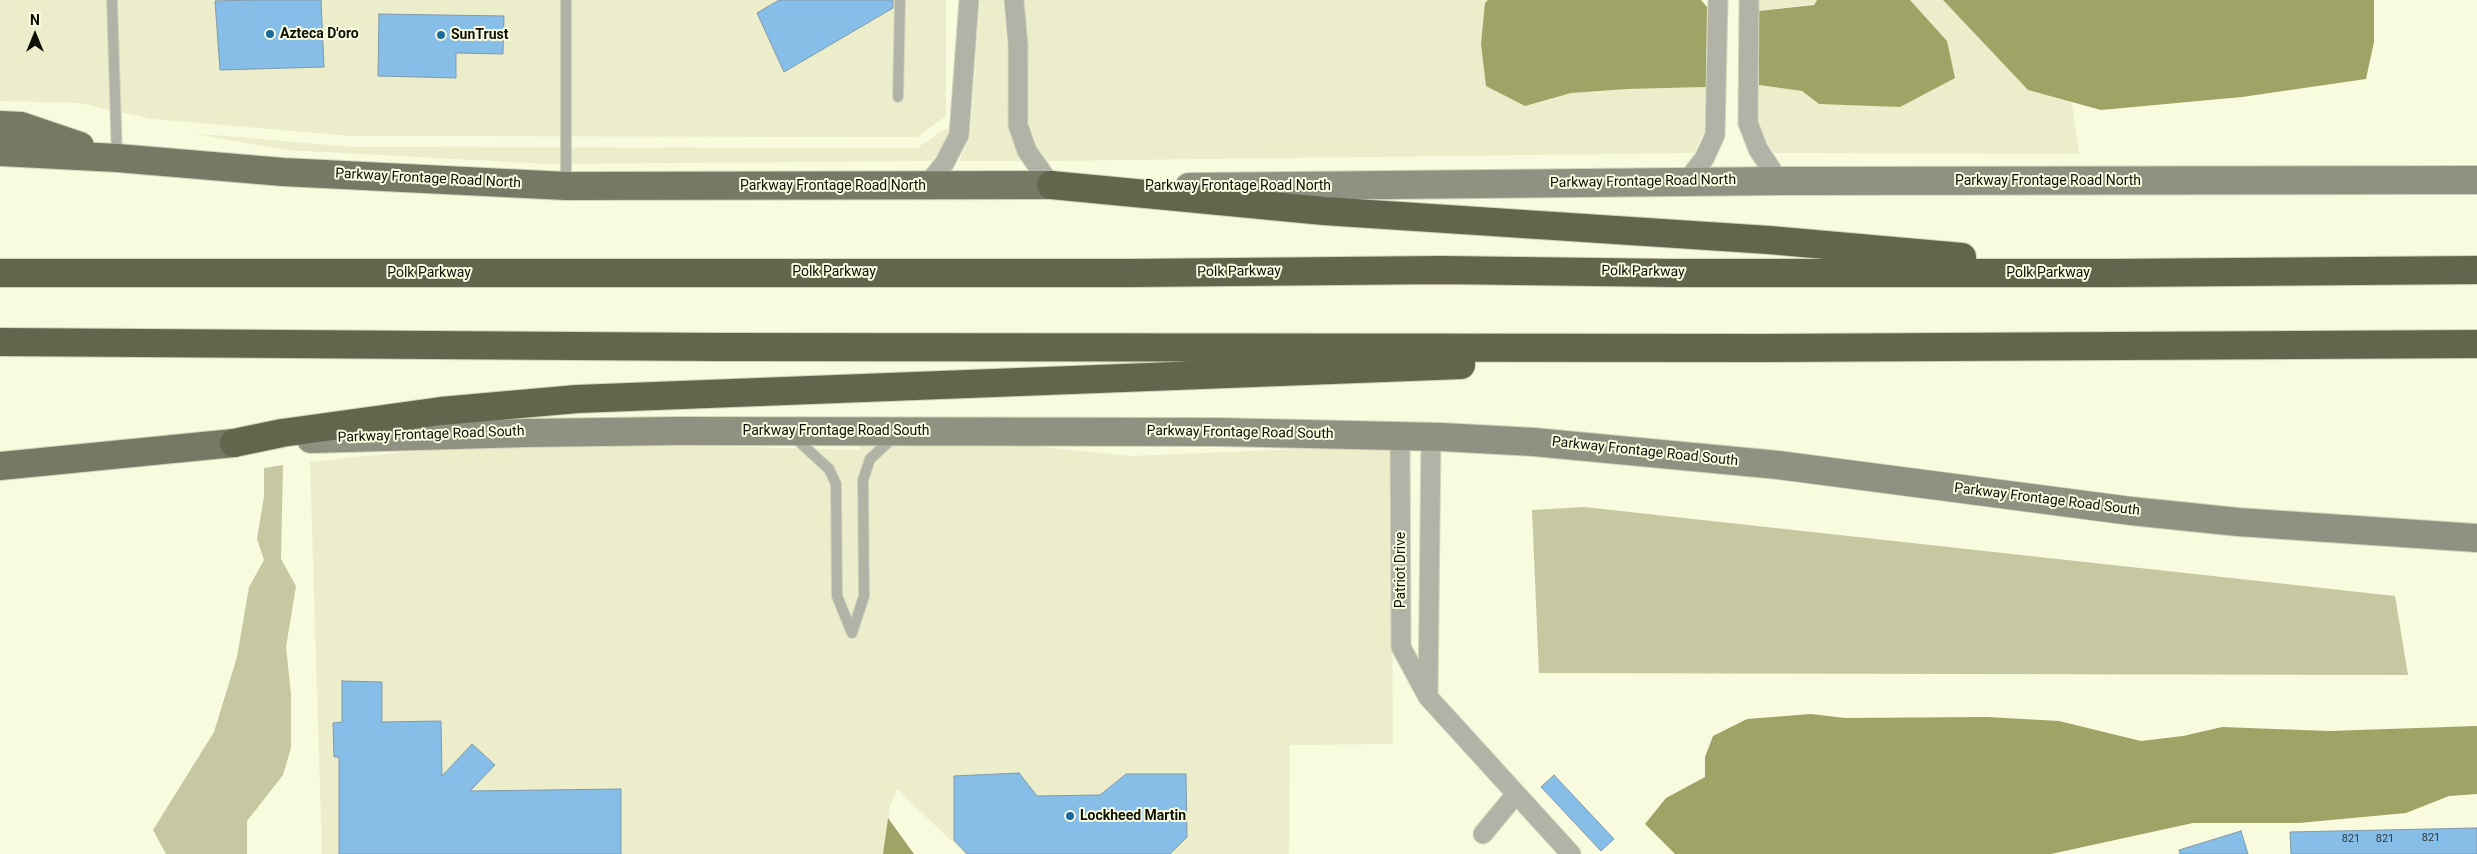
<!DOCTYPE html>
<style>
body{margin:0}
#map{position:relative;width:2477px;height:854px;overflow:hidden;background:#f8fbde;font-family:Roboto,sans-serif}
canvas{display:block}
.north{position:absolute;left:10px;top:10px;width:50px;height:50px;-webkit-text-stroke:4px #f8fbde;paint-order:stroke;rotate:0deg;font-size:14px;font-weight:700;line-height:20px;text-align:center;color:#0e0f06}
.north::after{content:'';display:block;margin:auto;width:18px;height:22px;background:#0e0f06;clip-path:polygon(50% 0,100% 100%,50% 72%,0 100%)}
</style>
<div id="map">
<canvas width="2477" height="854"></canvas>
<div class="north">N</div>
</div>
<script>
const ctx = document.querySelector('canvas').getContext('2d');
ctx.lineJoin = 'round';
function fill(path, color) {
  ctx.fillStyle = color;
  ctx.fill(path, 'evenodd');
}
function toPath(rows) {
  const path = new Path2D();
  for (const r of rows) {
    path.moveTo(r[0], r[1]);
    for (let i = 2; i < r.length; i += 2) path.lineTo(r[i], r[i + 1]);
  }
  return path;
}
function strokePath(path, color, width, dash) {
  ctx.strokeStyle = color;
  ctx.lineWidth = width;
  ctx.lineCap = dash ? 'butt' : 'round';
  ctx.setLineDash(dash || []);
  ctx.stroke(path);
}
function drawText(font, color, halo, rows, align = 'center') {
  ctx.font = font + ' Roboto,sans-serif';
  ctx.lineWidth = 4;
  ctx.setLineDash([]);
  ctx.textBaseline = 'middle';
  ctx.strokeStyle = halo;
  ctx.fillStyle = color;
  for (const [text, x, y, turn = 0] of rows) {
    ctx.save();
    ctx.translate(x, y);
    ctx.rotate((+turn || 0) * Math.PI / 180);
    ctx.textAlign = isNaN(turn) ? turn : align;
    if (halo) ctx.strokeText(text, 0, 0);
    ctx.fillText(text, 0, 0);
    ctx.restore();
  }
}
fill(toPath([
 [0,0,946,0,946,116,917,137,352,136,152,119,79,103,0,101],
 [980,0,1003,0,1007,46,1008,125,1020,161,959,161,970,136],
 [1024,0,1488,0,1485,3,1525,106,1571,93,1627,89,1706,87,1704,132,1694,153,1047,161,1036,145,1029,123,1028,44],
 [1759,0,1817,0,1814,4,1759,11],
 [1910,0,1943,0,2028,90,2072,102,2079,154,1774,153,1767,143,1758,120,1759,85,1802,91,1819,104,1947,41],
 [950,126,946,141,932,161,549,164,285,150,190,133,352,147,917,148],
 [859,443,1005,443,1130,456,1347,447,1391,448,1393,744,1290,745,1289,854,965,854,897,789,890,806,883,854,322,854,310,462,453,447,640,444,859,450]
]), '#eceecb');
fill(toPath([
 [283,465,281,559,296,586,286,647,291,694,291,748,283,775,247,821,247,854,166,854,153,830,214,732,237,657,249,587,264,560,257,539,264,497,264,468],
 [1584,507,2395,596,2408,675,1539,673,1532,510]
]), '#c5c8a0');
fill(toPath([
 [1488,0,1701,0,1707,7,1706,87,1627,89,1571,93,1525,106,1486,86,1481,44,1485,3],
 [1817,0,1910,0,1947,41,1955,78,1900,107,1819,104,1802,91,1759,85,1759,11,1814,5],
 [1943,0,2374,0,2374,42,2366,79,2242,97,2101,110,2028,90],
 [1811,714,1845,718,1987,717,2059,721,2141,741,2183,736,2222,727,2329,731,2477,726,2477,794,2449,796,2406,813,2299,823,2193,823,2051,854,1675,854,1645,824,1666,798,1705,777,1705,757,1713,736,1747,719],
 [888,818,914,854,883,854]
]), '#a0a366');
const building = toPath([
 [252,0,321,0,324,67,220,70,215,1,252,0],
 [779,0,893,0,893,8,784,72,757,13,779,0],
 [379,14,504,16,503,54,456,53,456,78,378,76,379,14],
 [342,681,382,682,382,722,441,721,442,776,472,744,495,765,470,791,621,789,621,854,339,854,339,757,334,757,333,723,342,722,342,681],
 [1019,773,1037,796,1100,795,1126,774,1186,774,1187,837,1170,854,967,854,954,840,954,776,1019,773],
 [1554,775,1614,839,1601,851,1541,787,1554,775],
 [2477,828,2477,854,2291,854,2290,832,2477,828],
 [2241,831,2248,854,2180,854,2179,850,2241,831]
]);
fill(building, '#87bee8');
strokePath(building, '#8299aa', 1);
const service = toPath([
 [112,0,117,156],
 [898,97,900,0],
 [566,184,566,0],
 [794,437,829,469,836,484,837,596,852,633],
 [852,633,864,596,863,480,870,459,893,438]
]);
const minor = toPath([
 [1014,0,1018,45,1018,125,1027,151,1051,185],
 [1749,0,1748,123,1758,149,1779,181],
 [1686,182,1704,159,1715,135,1718,0],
 [925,187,944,164,959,135,969,0],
 [1400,436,1401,647,1428,697,1571,854],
 [1428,696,1431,436],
 [1483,834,1516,794]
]);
const secondary = toPath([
 [1189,187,1779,181,2477,180],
 [311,439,526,433,677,431,1218,432,1441,437,1534,442,1778,465,2131,511,2238,522,2477,538]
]);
const primary = toPath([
 [0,125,21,126,80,146],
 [0,152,117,158,283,172,566,186,1051,185],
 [0,466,234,443]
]);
const motorway = toPath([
 [1051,185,1324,211,1769,240,1962,257],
 [0,273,1131,273,1441,270,1673,273,2115,273,2477,270],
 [0,342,717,347,1765,348,2477,344],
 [234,443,282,433,441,411,577,399,1461,365]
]);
strokePath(service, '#d3d5bb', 12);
strokePath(minor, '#d3d5bb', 21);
strokePath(secondary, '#d3d5bb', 30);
strokePath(primary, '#d3d5bb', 30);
strokePath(motorway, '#d3d5bb', 30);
strokePath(service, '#b2b3a7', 10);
strokePath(minor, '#b2b3a7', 19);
strokePath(secondary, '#909180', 28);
strokePath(primary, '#787964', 28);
strokePath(motorway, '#63654d', 28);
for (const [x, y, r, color] of [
 [270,34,5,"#1a6b9d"],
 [441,35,5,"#1a6b9d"],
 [1070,816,5,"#1a6b9d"]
]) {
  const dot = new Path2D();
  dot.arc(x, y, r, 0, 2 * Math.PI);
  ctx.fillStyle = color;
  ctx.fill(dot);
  strokePath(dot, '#f8fbde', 2);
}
drawText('11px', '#2c3b3e', null, [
 ["821",2431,838],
 ["821",2351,839],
 ["821",2385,839]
]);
drawText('bold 14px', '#0e0f06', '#f8fbde', [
 ["Azteca D'oro",280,34],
 ["SunTrust",451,35],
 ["Lockheed Martin",1080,816]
], 'left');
drawText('14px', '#0e0f06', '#f8fbde', [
 ["Parkway Frontage Road North",428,179,3],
 ["Parkway Frontage Road North",2048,181],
 ["Parkway Frontage Road North",1643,182,-1],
 ["Parkway Frontage Road North",833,186],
 ["Parkway Frontage Road North",1238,186],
 ["Polk Parkway",834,272],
 ["Polk Parkway",1239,272,-1],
 ["Polk Parkway",1643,272,1],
 ["Polk Parkway",429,273],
 ["Polk Parkway",2048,273],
 ["Parkway Frontage Road South",836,431],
 ["Parkway Frontage Road South",1240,433,1],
 ["Parkway Frontage Road South",431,435,-2],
 ["Parkway Frontage Road South",1645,452,6],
 ["Parkway Frontage Road South",2047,500,7],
 ["Patriot Drive",1401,570,-90]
]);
</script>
